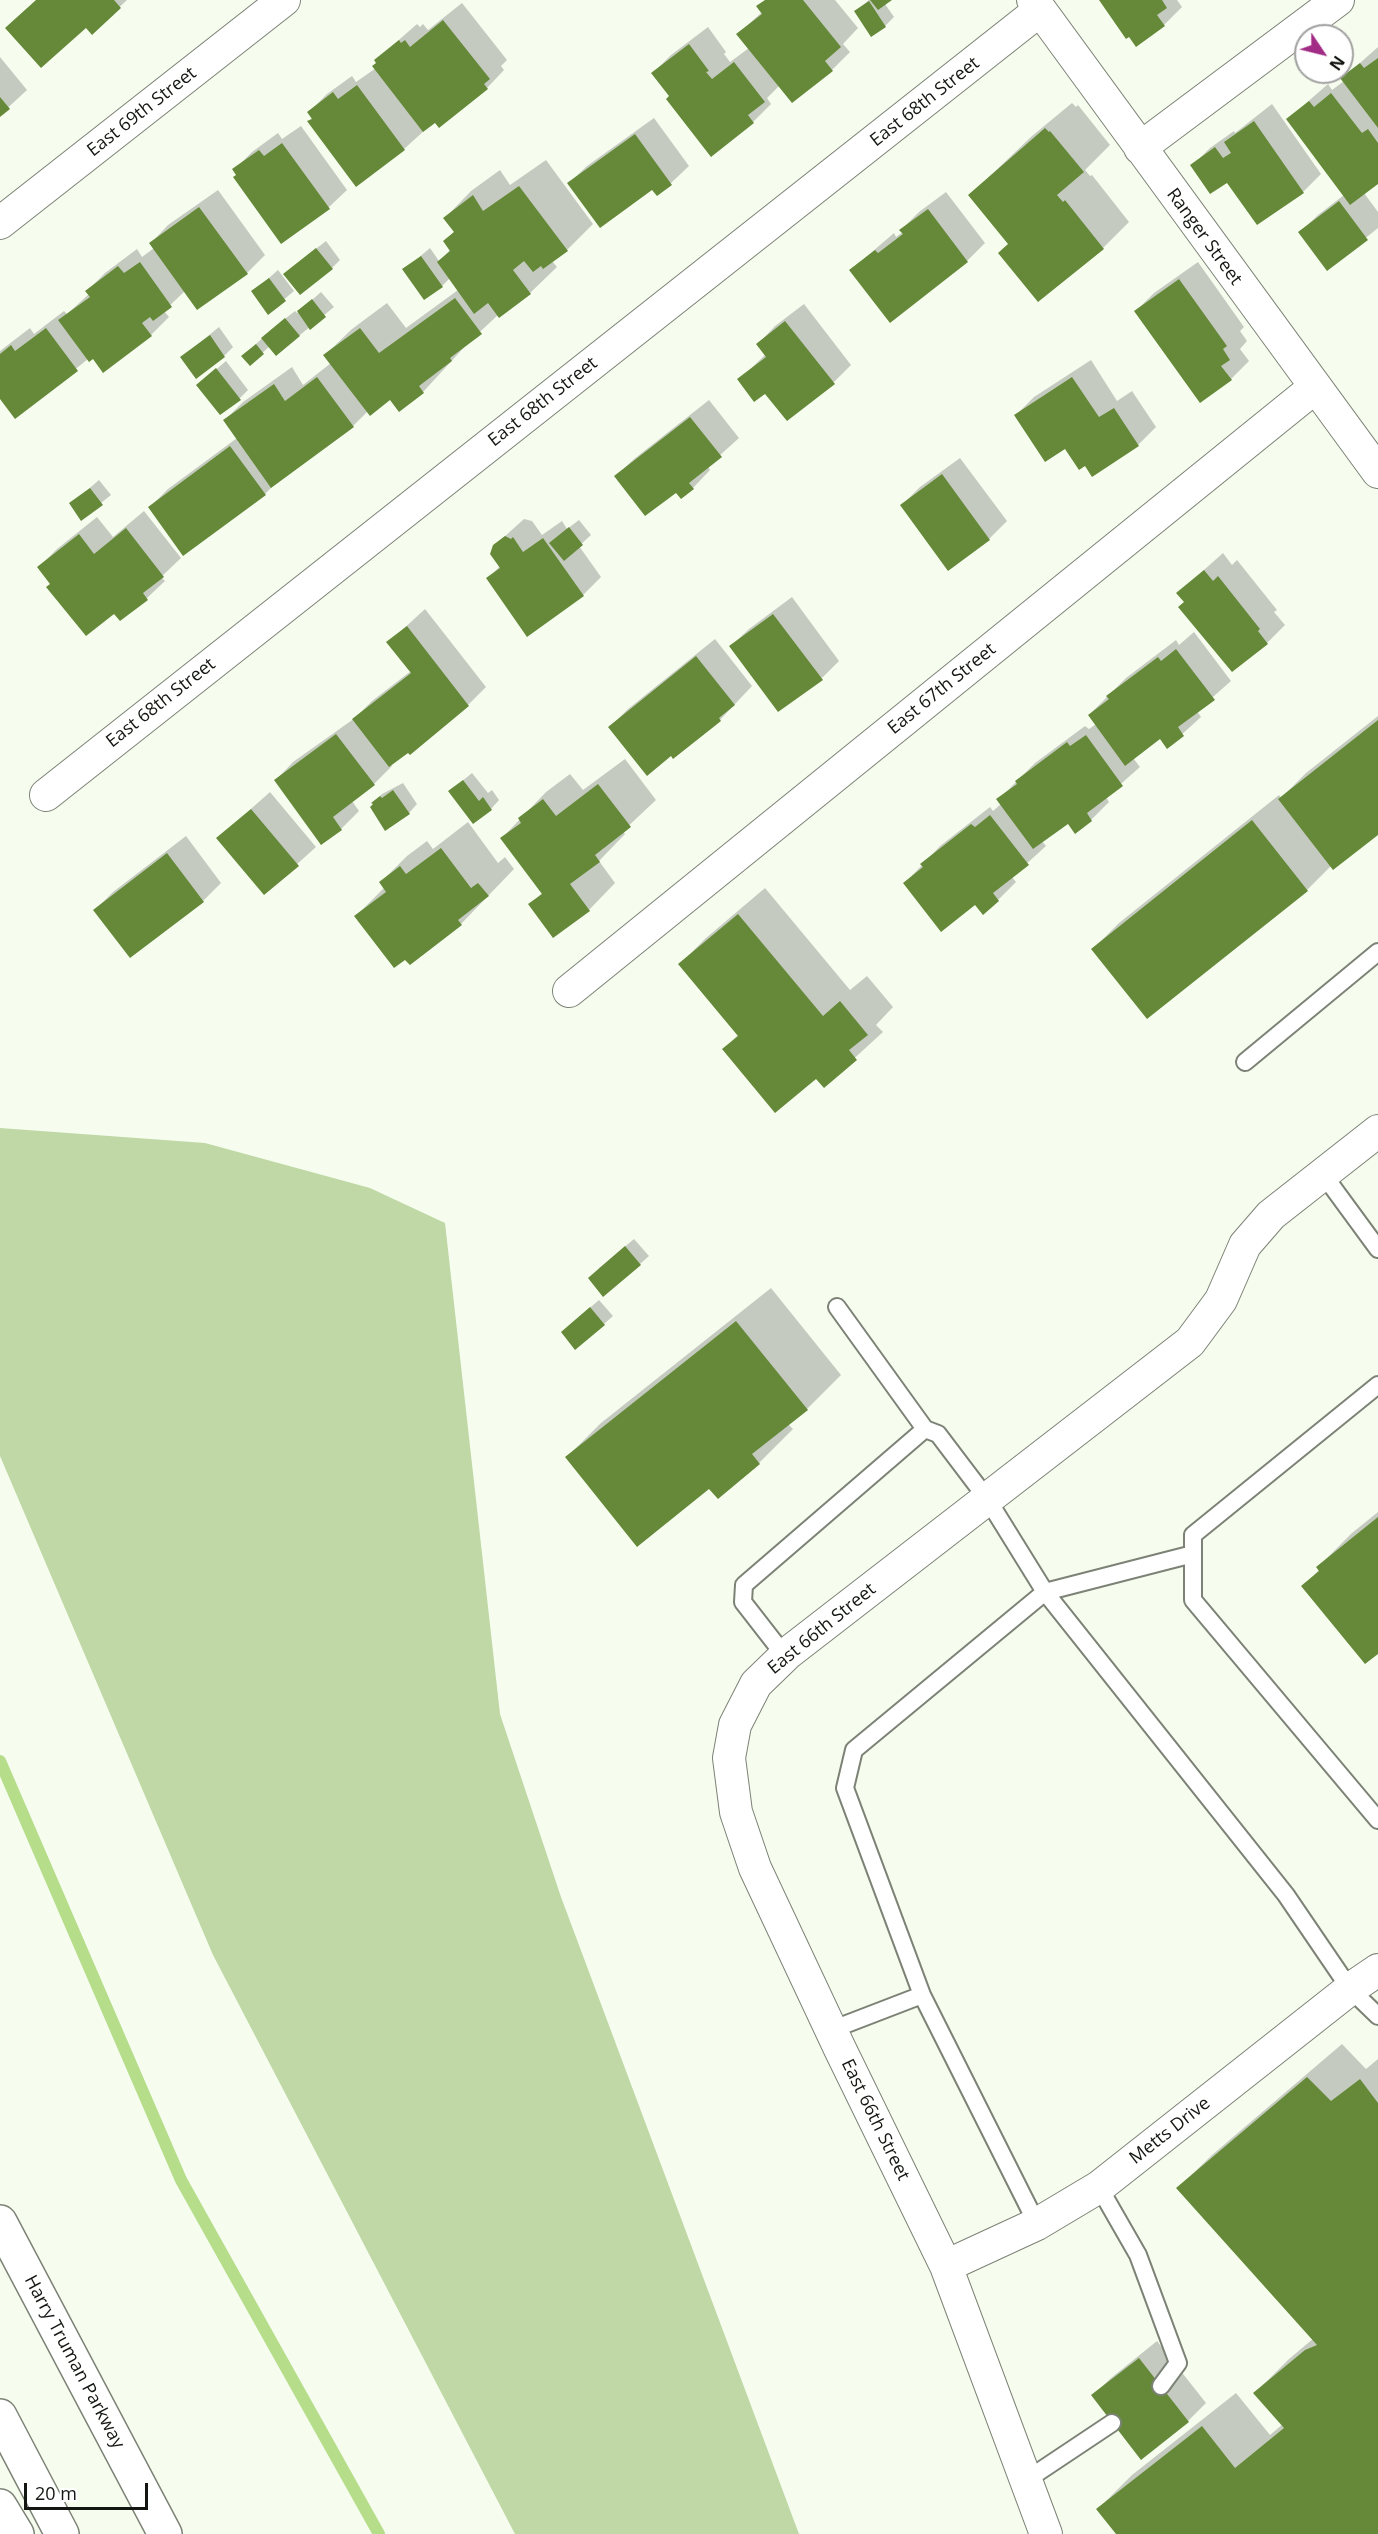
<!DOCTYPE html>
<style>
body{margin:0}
#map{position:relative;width:1378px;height:2534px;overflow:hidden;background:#f6fdef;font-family:"Open Sans",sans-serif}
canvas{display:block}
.north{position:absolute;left:1294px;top:24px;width:60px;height:60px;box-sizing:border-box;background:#fff;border:2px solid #a1a2a0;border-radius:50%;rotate:125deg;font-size:16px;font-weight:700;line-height:24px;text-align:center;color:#131611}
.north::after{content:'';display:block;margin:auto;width:21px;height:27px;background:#a22c85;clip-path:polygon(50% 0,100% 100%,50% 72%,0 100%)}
.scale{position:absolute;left:24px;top:2483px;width:124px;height:27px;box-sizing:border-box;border:3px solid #131611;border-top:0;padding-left:8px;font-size:18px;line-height:21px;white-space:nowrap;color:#131611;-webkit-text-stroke:4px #fff;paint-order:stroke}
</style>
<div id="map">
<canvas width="1378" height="2534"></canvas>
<div class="north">N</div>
<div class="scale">20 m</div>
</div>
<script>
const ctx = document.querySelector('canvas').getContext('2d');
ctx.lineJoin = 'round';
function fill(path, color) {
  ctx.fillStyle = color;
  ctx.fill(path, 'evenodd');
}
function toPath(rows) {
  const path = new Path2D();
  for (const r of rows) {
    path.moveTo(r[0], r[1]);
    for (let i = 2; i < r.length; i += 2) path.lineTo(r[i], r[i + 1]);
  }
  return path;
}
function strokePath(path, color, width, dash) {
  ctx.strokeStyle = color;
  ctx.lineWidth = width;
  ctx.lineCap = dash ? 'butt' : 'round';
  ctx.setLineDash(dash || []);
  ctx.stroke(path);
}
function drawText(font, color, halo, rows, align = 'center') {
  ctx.font = font + ' "Open Sans",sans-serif';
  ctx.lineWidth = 4.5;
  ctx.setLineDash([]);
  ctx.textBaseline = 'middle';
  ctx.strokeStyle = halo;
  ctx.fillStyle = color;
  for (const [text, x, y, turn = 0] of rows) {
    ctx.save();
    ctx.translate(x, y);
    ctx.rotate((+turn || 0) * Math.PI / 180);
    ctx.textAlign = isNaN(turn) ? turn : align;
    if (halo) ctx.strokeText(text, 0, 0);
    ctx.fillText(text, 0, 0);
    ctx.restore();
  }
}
fill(toPath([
 [0,1128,205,1143,370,1188,445,1223,500,1714,561,1897,799,2534,515,2534,213,1955,0,1456]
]), '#bfd8a5');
fill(toPath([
 [36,0,127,0,92,33,86,26],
 [765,0,835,0,858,28,843,44,850,52,832,70,792,101,780,85,767,98,771,104,753,122,671,96,653,73,671,55,708,27,726,52,724,54,730,62,749,48,738,34,762,12],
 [869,0,890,0,885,4,894,17,885,26,856,11],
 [1101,0,1177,0,1182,7,1164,25,1136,45],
 [462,3,507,60,501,66,504,70,487,88,435,121,404,149,309,121,313,117,309,112,327,94,352,76,356,82,376,68,378,63,376,60,417,24,420,27,423,24,428,30],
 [1378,47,1378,182,1364,193,1378,212,1378,228,1327,269,1300,232,1318,215,1344,195,1288,119,1328,84,1332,90,1344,81,1342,79],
 [0,57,27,90,0,115],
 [1072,103,1076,107,1078,105,1110,145,1085,170,1090,176,1092,175,1129,222,1103,248,1009,243,970,195,1032,136],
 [1272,104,1321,174,1303,192,1227,180,1192,166,1210,148,1234,131,1235,133],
 [654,118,689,166,671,183,657,194,652,188,569,183,587,166],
 [301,126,347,190,329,207,281,242,234,170,252,152,278,133,282,139],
 [546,160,593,224,567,250,552,261,557,267,530,293,498,315,469,342,423,392,390,398,368,411,353,426,279,480,265,494,150,507,168,489,237,438,225,420,243,402,292,367,303,385,331,363,325,355,352,329,387,303,406,328,458,290,450,278,442,286,404,270,430,248,439,261,451,249,445,241,455,231,445,218,471,191,500,170,510,185],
 [218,190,265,255,247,273,185,291,164,311,169,317,151,335,88,359,16,417,0,396,0,351,30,328,34,334,64,311,67,314,89,294,87,291,105,273,137,249,142,257,154,248,151,243,168,225],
 [946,192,985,243,967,261,851,270,894,233,896,237,903,232,901,230,919,212],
 [326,241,340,260,332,268,294,266],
 [1198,262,1244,327,1240,331,1247,341,1240,349,1249,361,1231,379,1136,311,1154,293],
 [278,270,294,291,268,313,253,292],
 [321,292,334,307,277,354,270,346,250,364,243,356,272,329,295,311,297,313],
 [804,304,851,365,834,382,766,392,739,380,766,354,758,344,775,326],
 [219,327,233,347,224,356,182,357],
 [1091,360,1117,401,1132,391,1156,427,1138,445,1086,464,1066,447,1016,415,1034,397],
 [226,361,248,390,240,398,198,385],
 [709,400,739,438,708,466,710,470,693,488,676,491,616,476,634,459],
 [960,458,1007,521,989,539,949,569,902,505,920,487],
 [99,480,111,495,81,519,71,504],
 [144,511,181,558,161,577,165,581,147,598,114,612,39,567,57,549,97,517,113,537],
 [524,519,532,521,542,535,562,521,567,529,579,520,591,535,579,546,601,577,583,595,527,635,488,578,501,565,494,546],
 [1223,553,1232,565,1237,560,1277,610,1274,612,1285,625,1267,643,1185,602,1178,593],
 [792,597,839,661,822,678,731,646,749,629],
 [425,609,486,687,468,705,391,764,392,766,374,784,352,801,359,811,341,829,276,780,293,762,355,718,372,701,411,671,388,643],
 [1194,632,1231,681,1197,711,1201,717,1168,747,1160,737,1133,758,1140,767,1106,797,1109,802,1091,820,1076,832,1068,822,1042,841,1046,846,1012,877,1016,882,998,900,976,903,905,883,940,846,990,807,993,811,1001,804,998,800,1035,763,1085,726,1089,729,1096,724,1089,715,1126,678,1176,640,1179,645],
 [715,639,752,686,720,720,671,754,610,727,628,709],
 [1378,716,1378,833,1332,865,1307,890,1093,949,1119,923,1279,795,1281,798,1306,773],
 [625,759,656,800,623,831,625,834,599,861,615,883,589,910,553,936,530,905,543,892,502,838,546,792,570,774,583,790],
 [472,773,488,793,492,790,499,800,491,809,450,791],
 [403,783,417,804,409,813,373,803,382,794],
 [270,792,316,847,265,893,218,838],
 [468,822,498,863,505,857,514,869,461,924,356,916,384,888,381,882,407,856,427,841,433,849],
 [186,836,221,883,203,901,130,956,95,910,113,892],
 [765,888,850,990,867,976,893,1007,876,1025,883,1032,824,1086,817,1076,724,1049,739,1034,680,964,706,938],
 [634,1239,649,1256,640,1264,598,1269],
 [771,1288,841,1375,807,1409,788,1424,793,1429,759,1463,709,1487,567,1457,601,1423],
 [599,1300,613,1316,604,1324,571,1324],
 [1378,1512,1378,1652,1303,1586,1320,1569,1318,1567,1352,1533],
 [1342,2044,1366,2069,1378,2059,1378,2534,1118,2534,1098,2509,1132,2475,1236,2393,1270,2435,1283,2424,1255,2393,1289,2359,1314,2338,1178,2188,1212,2155],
 [1157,2341,1206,2403,1188,2421,1142,2458,1093,2395,1111,2378]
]), '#0003');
strokePath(toPath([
 [0,1761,181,2180,379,2534]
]), '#b5dd8a', 12);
fill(toPath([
 [36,0,114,0,121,8,92,35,86,28,41,68,5,28],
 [765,0,803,0,841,47,825,61,833,71,792,103,736,34,762,14,756,6],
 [870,0,892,0,878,10],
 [1099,0,1162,0,1167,8,1157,15,1165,26,1136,47,1129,37,1126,39],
 [869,1,886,27,871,37,854,11],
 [443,20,490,79,484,84,488,89,439,128,435,123,423,132,372,66,376,63,374,60,399,40,401,43,405,40,410,47],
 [689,44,709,71,706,72,712,79,734,62,765,102,748,115,754,123,711,157,666,99,669,96,651,73],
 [1378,58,1378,128,1340,78,1360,63,1364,68],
 [357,85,405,150,356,187,307,121,312,119,307,112,333,92,338,99],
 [1331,93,1362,133,1368,129,1378,143,1378,184,1350,205,1286,119,1309,101,1314,107],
 [0,97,10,109,0,117],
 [1254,121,1304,193,1257,225,1227,183,1210,194,1190,165,1215,147,1223,158,1231,153,1224,142],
 [1045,128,1049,132,1050,131,1084,172,1057,195,1063,202,1065,200,1104,249,1038,302,998,253,1008,244,968,195],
 [635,134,672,185,657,196,652,190,600,228,567,183],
 [282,143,330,209,281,244,233,177,236,175,232,169,259,150,264,156],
 [519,186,568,251,543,269,541,266,533,272,524,261,513,270,531,294,499,318,488,303,474,314,437,262,450,251,443,241,454,232,443,218,473,195,483,211],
 [1339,201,1368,240,1327,271,1298,232],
 [199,207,248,274,197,310,149,243],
 [928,209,968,262,890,323,849,270,875,250,878,253,903,234,899,230],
 [316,248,333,269,300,295,283,274],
 [421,256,443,287,424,300,402,269],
 [140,262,172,307,153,321,150,317,142,323,152,336,103,373,93,359,89,362,58,320,90,297,85,291,118,266,124,273],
 [269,278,286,301,268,315,251,291],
 [1179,279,1227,346,1223,349,1230,360,1221,366,1232,380,1200,403,1134,311],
 [455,298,482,334,450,358,452,361,419,386,424,393,399,412,390,400,370,416,323,355,360,328,379,353],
 [312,299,326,317,310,330,297,311],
 [285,318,300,336,276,356,261,338],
 [785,321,835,384,787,421,765,394,754,402,737,379,766,357,756,344],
 [46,328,78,371,15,419,0,399,0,354,11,345,15,351],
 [210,335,225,357,196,379,180,357],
 [256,344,264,354,250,366,241,356],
 [216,368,241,400,220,415,196,385],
 [317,377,354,427,271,488,223,420,274,384,285,401],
 [1072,377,1099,417,1114,408,1139,446,1092,477,1085,466,1079,470,1065,449,1045,462,1014,415],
 [690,417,722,457,689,483,694,489,681,499,676,493,645,516,614,476],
 [230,446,266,495,183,556,148,507],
 [942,474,990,540,948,571,900,505],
 [90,488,103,505,81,521,69,503],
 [569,527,583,545,564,561,549,543],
 [126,528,164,577,143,593,148,600,120,621,114,614,86,636,46,587,50,584,37,567,79,534,94,554],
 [505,536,511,539,513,537,523,552,543,538,584,596,527,637,486,578,500,568,490,554,493,545],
 [1204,570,1213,581,1218,576,1260,629,1258,631,1268,644,1232,672,1178,607,1184,602,1176,593],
 [773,614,823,680,778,712,729,646],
 [407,626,469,706,410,755,408,753,389,767,352,719,411,673,386,642],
 [1176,649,1215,700,1178,727,1184,736,1167,749,1160,739,1125,766,1088,715,1109,699,1106,696,1158,657,1161,661],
 [696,656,735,705,719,718,721,721,673,759,671,756,647,776,608,727],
 [1378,720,1378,835,1333,870,1278,799],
 [336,734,375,785,333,817,342,830,321,845,274,780],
 [1086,735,1123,786,1087,813,1092,821,1075,834,1068,824,1033,849,996,799,1017,784,1015,781,1067,742,1070,746],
 [463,780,479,801,483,797,492,810,473,824,448,791],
 [598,784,631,827,595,855,600,862,570,884,590,911,553,938,528,904,542,894,500,838,521,823,518,818,543,799,556,816],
 [393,790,410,814,385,831,370,807,373,804,371,803,380,796,382,798],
 [251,809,299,866,264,895,216,838],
 [990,815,1029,865,993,893,999,901,983,915,975,905,941,932,903,883,923,867,920,864,971,824,975,827],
 [1252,820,1308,891,1147,1019,1091,949],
 [441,848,471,888,478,883,489,896,458,920,462,925,410,965,405,960,394,968,354,916,386,892,379,882,400,866,406,874],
 [167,853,204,902,130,958,93,910],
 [738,914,823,1016,840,1001,868,1035,849,1050,857,1060,824,1088,816,1079,775,1113,722,1049,738,1036,678,964],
 [625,1246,641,1265,603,1297,588,1278],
 [590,1307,605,1325,575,1350,561,1332],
 [736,1321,808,1410,752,1454,760,1464,718,1499,709,1489,637,1547,565,1457],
 [1378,1517,1378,1654,1365,1664,1301,1586,1319,1571,1316,1567],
 [1307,2077,1331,2101,1360,2079,1378,2103,1378,2534,1116,2534,1096,2509,1202,2426,1235,2468,1284,2428,1253,2393,1305,2350,1317,2345,1176,2188],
 [1139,2358,1189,2422,1141,2460,1091,2395]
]), '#658939');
const service = toPath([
 [1245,1062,1378,952],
 [1323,1174,1378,1249],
 [837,1307,925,1429,938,1434,988,1500,1045,1592,1193,1554],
 [1378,1385,1193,1535,1193,1600,1378,1820],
 [785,1656,743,1602,744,1585,925,1429],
 [922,1995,1037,2224],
 [831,2030,922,1995,845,1788,854,1750,1045,1592,1286,1895,1350,1989,1378,2016],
 [1099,2187,1138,2255,1178,2363,1161,2386],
 [1025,2481,1112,2423]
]);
const minor = toPath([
 [1033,0,1378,472],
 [1140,148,1338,0],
 [0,223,284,0],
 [46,795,1040,10],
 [569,991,1314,388],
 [946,2266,1037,2224,1099,2187,1350,1989,1378,1970],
 [1046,2534,946,2266,840,2049,755,1868,736,1812,729,1758,735,1725,756,1684,788,1653,1190,1342,1221,1300,1245,1245,1271,1215,1378,1131]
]);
const motorway = toPath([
 [0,2222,165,2534],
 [0,2416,62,2534],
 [0,2506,17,2534]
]);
strokePath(service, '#7c8376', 20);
strokePath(minor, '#7c8376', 34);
strokePath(motorway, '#7c8376', 36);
strokePath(service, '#fff', 16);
strokePath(minor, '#fff', 32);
strokePath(motorway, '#fff', 33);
drawText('18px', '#131611', '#fff', [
 ["East 68th Street",925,102,-38],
 ["East 69th Street",142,112,-38],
 ["Ranger Street",1204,237,54],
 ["East 68th Street",543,402,-38],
 ["East 67th Street",942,689,-39],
 ["East 68th Street",161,703,-38],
 ["East 66th Street",822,1629,-39],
 ["East 66th Street",875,2120,64],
 ["Metts Drive",1170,2131,-38],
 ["Harry Truman Parkway",74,2362,62]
]);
</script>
